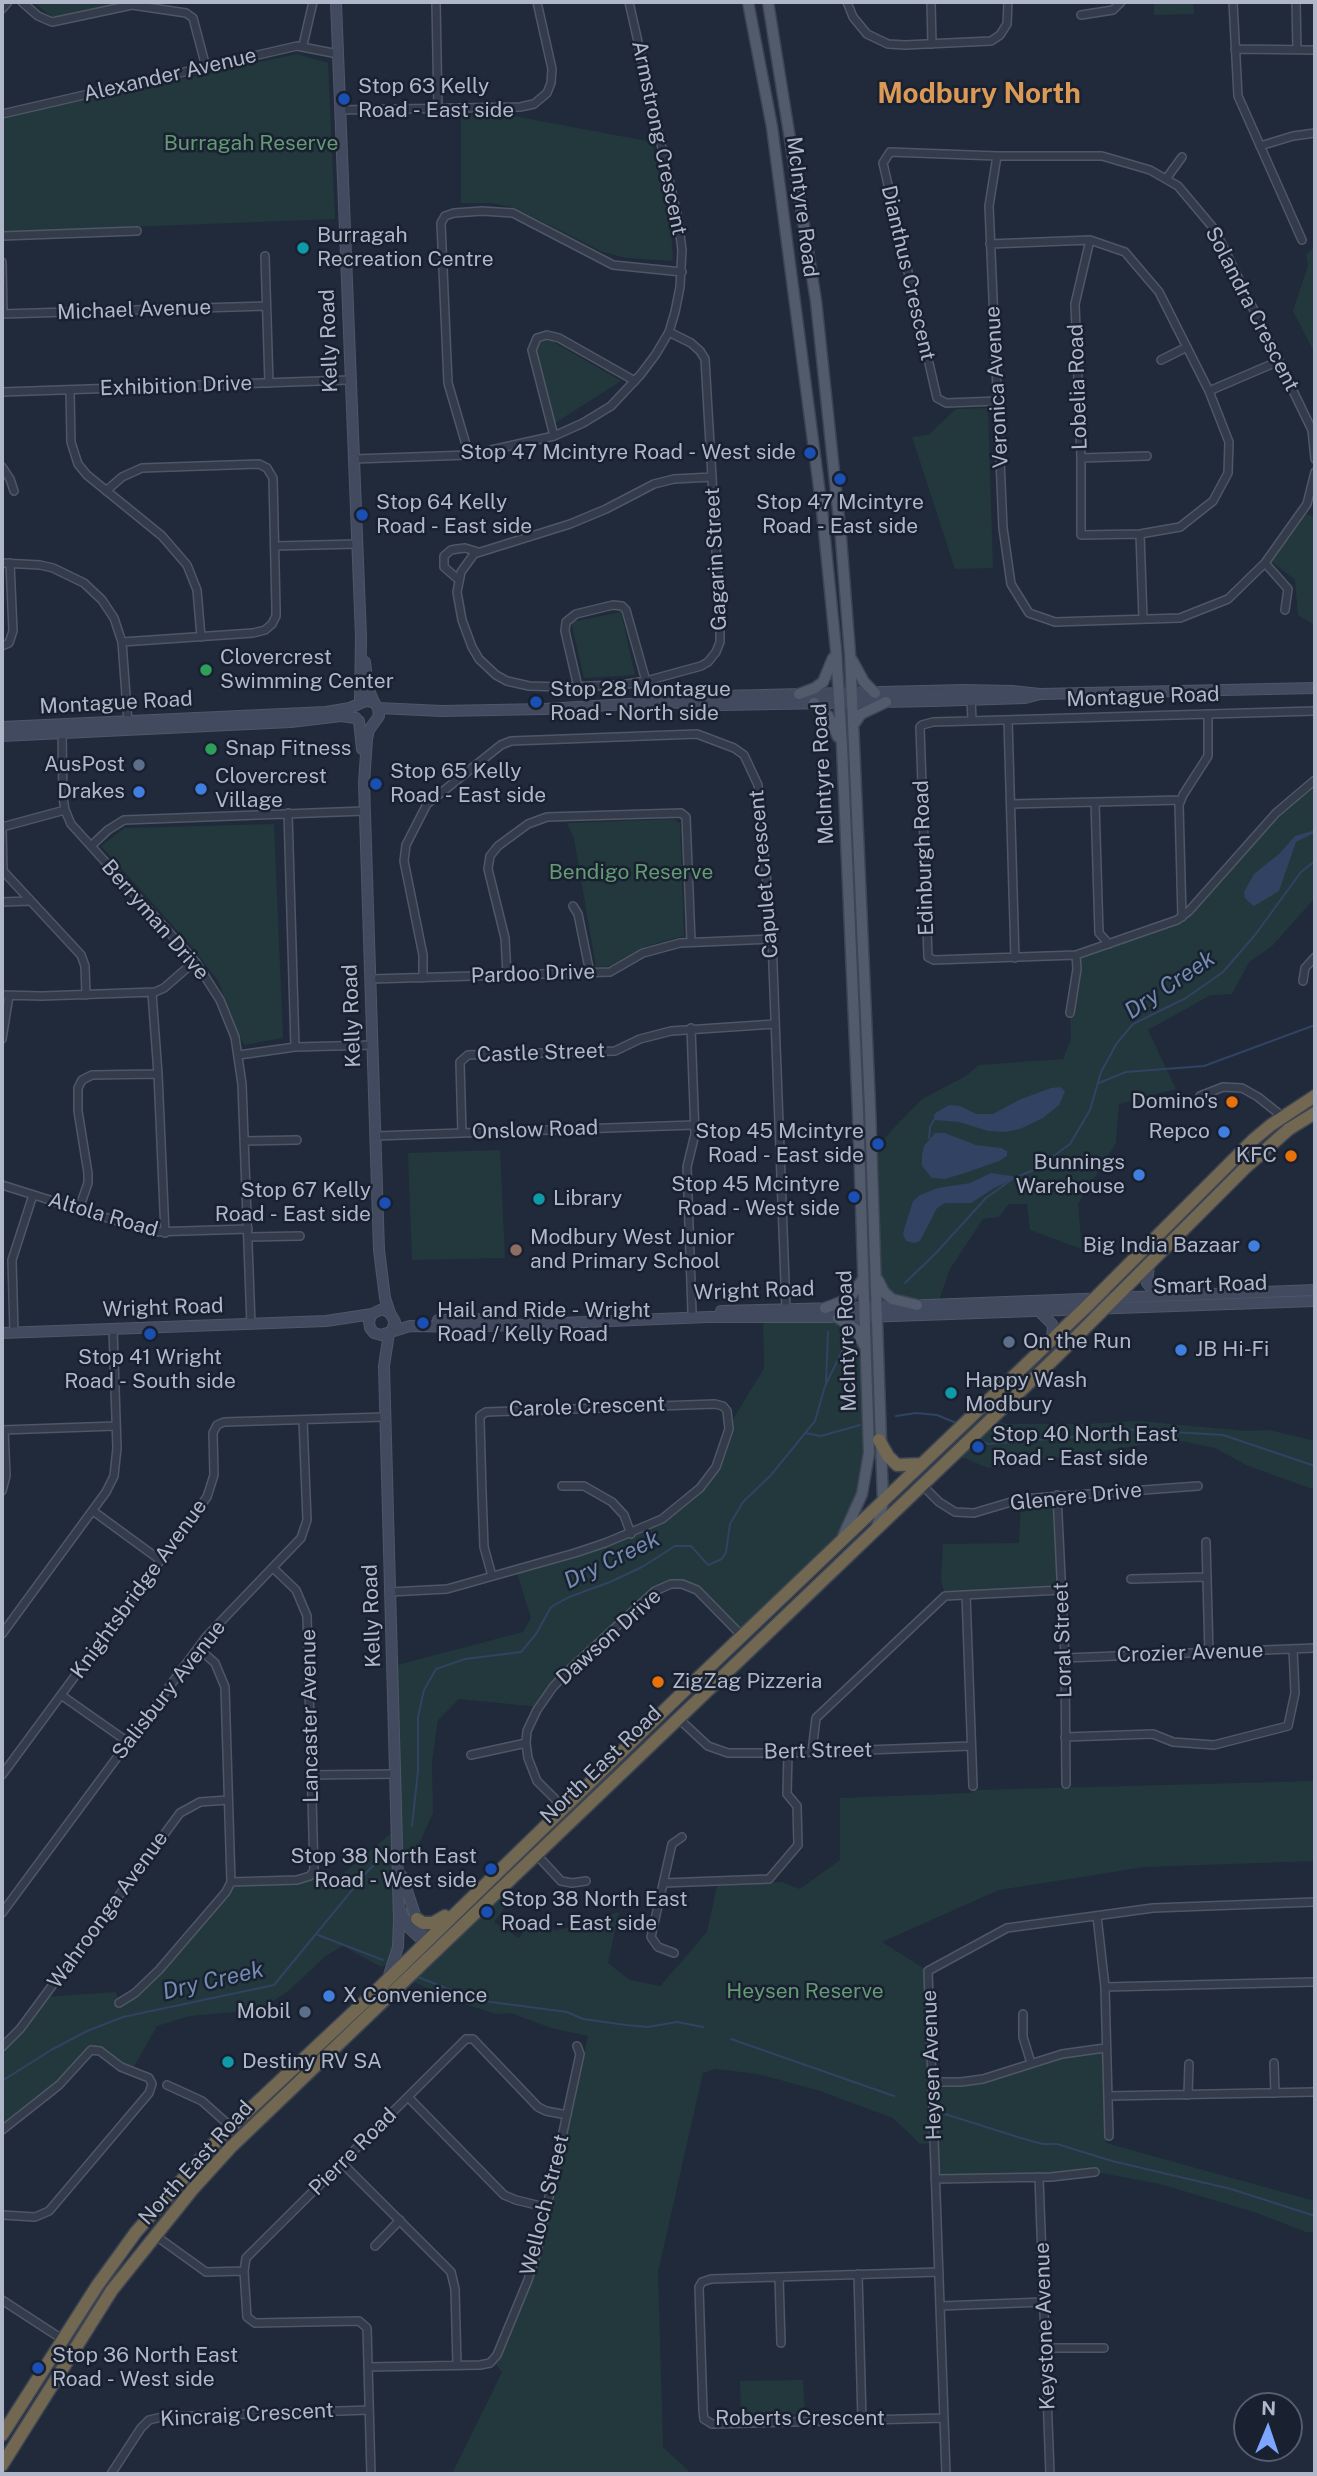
<!DOCTYPE html>
<style>
body{margin:0}
#map{position:relative;width:1317px;height:2476px;overflow:hidden;background:#202a3b;font-family:"Public Sans",sans-serif}
canvas{display:block}
.frame{position:absolute;inset:0;border:4px solid #afb7c8;pointer-events:none}
.north{position:absolute;left:1233px;top:2392px;width:70px;height:70px;box-sizing:border-box;background:#192130;border:2px solid #555d6d;border-radius:50%;rotate:2deg;font-size:19px;font-weight:700;line-height:28px;text-align:center;color:#afb7c8}
.north::after{content:'';display:block;margin:auto;width:24px;height:32px;background:#7ca6ff;clip-path:polygon(50% 0,100% 100%,50% 72%,0 100%)}
</style>
<div id="map">
<canvas width="1317" height="2476"></canvas>
<div class="frame"></div>
<div class="north">N</div>
</div>
<script>
const ctx = document.querySelector('canvas').getContext('2d');
ctx.lineJoin = 'round';
function fill(path, color) {
  ctx.fillStyle = color;
  ctx.fill(path, 'evenodd');
}
function toPath(rows) {
  const path = new Path2D();
  for (const r of rows) {
    path.moveTo(r[0], r[1]);
    for (let i = 2; i < r.length; i += 2) path.lineTo(r[i], r[i + 1]);
  }
  return path;
}
function strokePath(path, color, width, dash) {
  ctx.strokeStyle = color;
  ctx.lineWidth = width;
  ctx.lineCap = dash ? 'butt' : 'round';
  ctx.setLineDash(dash || []);
  ctx.stroke(path);
}
function drawText(font, color, halo, rows, align = 'center') {
  ctx.font = font + ' "Public Sans",sans-serif';
  ctx.lineWidth = 5;
  ctx.setLineDash([]);
  ctx.textBaseline = 'middle';
  ctx.strokeStyle = halo;
  ctx.fillStyle = color;
  for (const [text, x, y, turn = 0] of rows) {
    ctx.save();
    ctx.translate(x, y);
    ctx.rotate((+turn || 0) * Math.PI / 180);
    ctx.textAlign = isNaN(turn) ? turn : align;
    if (halo) ctx.strokeText(text, 0, 0);
    ctx.fillText(text, 0, 0);
    ctx.restore();
  }
}
fill(toPath([
 [33,2,124,2,52,17],
 [1154,2,1193,2,1194,14,1154,15],
 [297,54,328,63,335,219,2,232,2,118],
 [461,115,508,115,652,142,671,229,673,261,626,258,603,252,515,208,491,203,461,203],
 [1315,247,1315,354,1293,311,1308,266,1306,254],
 [550,340,621,381,555,423,536,351,539,343],
 [988,408,993,568,955,569,912,437,928,435,956,409],
 [1306,514,1315,517,1315,625,1298,615,1295,580,1272,562],
 [621,612,635,675,584,678,571,622],
 [1315,780,1315,898,1272,946,1249,962,1232,994,1211,995,1148,1030,1176,1089,1119,1104,1116,1143,1078,1204,1082,1249,1030,1230,1027,1204,1009,1204,999,1217,983,1219,950,1269,939,1300,900,1302,884,1292,875,1274,871,1160,890,1132,922,1099,964,1077,979,1065,1063,1059,1071,1039,1070,1013,1076,955,1177,920,1260,830],
 [674,819,680,823,684,936,646,946,609,966,596,967,574,839,567,823],
 [274,824,283,1038,244,1045,218,981,192,947,101,846,125,828],
 [500,1150,505,1258,412,1260,408,1153],
 [763,1318,844,1320,866,1348,865,1475,838,1545,742,1636,692,1587,664,1586,558,1680,539,1707,459,1699,438,1720,432,1761,433,1813,412,1859,398,1861,395,1961,381,1967,343,1946,327,1955,287,1992,259,2010,190,2016,157,2026,131,2072,94,2050,68,2076,2,2130,2,2047,44,1997,116,1992,119,2003,135,1993,231,1882,290,1881,311,1875,328,1886,389,1835,397,1830,393,1666,523,1632,531,1618,516,1570,636,1532,677,1508,712,1474,729,1426,764,1368],
 [992,1418,1007,1424,1084,1424,1138,1421,1246,1431,1269,1430,1315,1441,1315,1490,1246,1465,1215,1448,1176,1440,988,1468,955,1454],
 [1057,1495,1062,1590,945,1596,941,1579,943,1544,1019,1543,1021,1499],
 [1315,1781,1315,1861,1145,1867,999,1890,882,1942,928,1971,932,2082,983,2079,1092,2048,1105,2048,1106,2143,1315,2201,1315,2233,1306,2232,1254,2212,1160,2184,1095,2172,935,2179,934,2143,920,2144,893,2118,820,2091,758,2074,715,2069,703,2073,658,2272,663,2447,692,2474,452,2474,502,2372,496,2364,501,2357,538,2262,588,2036,551,2028,511,2013,496,2014,452,2000,414,1982,500,1899,507,1905,494,1922,519,1938,532,1919,556,1931,619,1912,608,1963,630,1980,660,1986,707,1932,717,1886,782,1882,800,1889,840,1860,840,1798,969,1793,978,1790],
 [803,2380,805,2414,741,2416,740,2381]
]), '#22383c');
fill(toPath([
 [1315,830,1314,833,1296,842,1279,891,1254,906,1250,903,1245,898,1244,892,1254,874,1279,854,1295,836],
 [1060,1087,1065,1091,1059,1105,1043,1118,1020,1129,1005,1132,988,1131,959,1122,934,1120,934,1115,937,1112,949,1105,960,1106,976,1114,993,1114,1021,1099,1051,1088],
 [935,1133,945,1133,976,1145,1001,1148,1007,1151,1007,1156,999,1161,968,1172,945,1179,932,1178,922,1166,922,1155,924,1146],
 [991,1173,1018,1177,994,1188,971,1203,945,1203,937,1208,920,1241,914,1243,906,1241,903,1234,905,1226,913,1201,920,1195,938,1188,970,1183]
]), '#314262');
strokePath(toPath([
 [1099,1083,1126,1072,1204,1066,1315,1025],
 [929,1138,930,1127,934,1120],
 [1019,1176,1036,1169,1070,1144,1090,1110,1101,1072,1117,1043,1133,1024,1186,998,1223,972,1255,935,1301,872,1315,861],
 [905,1283,935,1254,986,1198,1014,1178],
 [826,1384,828,1332],
 [896,1416,916,1413,937,1415,956,1423],
 [805,1433,821,1436,860,1425],
 [978,1438,988,1444,1084,1436,1121,1429,1223,1435,1315,1466],
 [412,1826,418,1771,418,1717,424,1690,436,1669,465,1659,521,1652,536,1634,551,1607,569,1597,610,1582,642,1567,675,1546,691,1546,708,1565,722,1559,726,1552,730,1524,743,1502,771,1475,815,1421,825,1386,848,1339],
 [318,1935,383,1960],
 [418,1977,476,2000,567,2012,583,2019,626,2025,648,2027,677,2022,703,2027],
 [731,2039,894,2096],
 [2,2081,51,2050,87,2031,123,2017,274,1985,367,1872,386,1852],
 [945,2114,1024,2139,1043,2144,1057,2144,1112,2161,1231,2189,1315,2216]
]), '#314262', 2);
const street = toPath([
 [22,2,38,16,52,22,132,5,186,13,193,18,206,67],
 [436,2,438,109],
 [847,2,853,17,867,34,888,44,905,45,991,41,1000,35,1007,24,1008,2],
 [931,2,932,44],
 [1233,2,1238,96,1302,240],
 [1296,2,1297,50],
 [2,9,8,2],
 [1081,15,1113,10,1121,2],
 [303,45,313,2],
 [1235,49,1315,50],
 [340,110,520,107,534,104,547,93,551,83,552,69,537,2],
 [2,114,297,46,338,54],
 [1260,146,1293,136,1315,133],
 [997,156,989,206,1003,528,1011,584,1029,613,1055,622,1180,618,1228,599,1265,563,1307,504,1315,472],
 [1166,179,1182,157],
 [2,236,137,231],
 [990,244,1090,240,1125,252,1159,292,1209,391,1229,442,1228,473,1213,501,1180,527,1140,534,1081,535,1081,458,1075,304,1090,240],
 [265,256,269,383],
 [2,262,3,314],
 [2,314,266,306],
 [669,332,691,343,700,351,705,359,708,411,712,477,720,624,720,642,716,652,708,662,701,666,646,681,621,685,561,687,529,686,507,681,496,675,479,659,472,647,462,620,457,592,461,572,474,554,570,524,606,509,654,484,674,479,712,477],
 [1161,360,1187,347],
 [70,390,71,442,78,464,87,475,162,536,187,565,197,590,201,637],
 [1209,391,1279,361],
 [2,392,349,380],
 [998,401,946,403,937,398,883,163,890,152,997,156,1102,156,1150,170,1178,186,1215,230,1312,430,1315,459],
 [554,436,532,350,537,338,547,335,559,338,635,381],
 [469,455,448,383,441,223,445,216,454,213,482,211,513,213,613,265,682,272],
 [1081,458,1147,456],
 [354,459,469,455,554,436,583,423,611,406,641,374,656,354,669,332,675,312,680,287,682,250,678,219,629,2],
 [2,467,10,479,14,491],
 [106,491,122,477,142,468,259,464,267,468,273,478,276,609,276,616,272,624,265,630,253,633,122,642],
 [1140,534,1143,619],
 [275,546,357,544],
 [2,563,40,565,53,568,84,583,102,600,114,618,122,642,128,722],
 [1265,563,1288,589,1285,610],
 [459,580,444,567,444,556,451,550,457,549,465,548,478,552],
 [2,646,9,643,13,631,10,563],
 [578,687,565,631,566,622,576,614,613,605,622,606,626,610,646,681],
 [971,698,972,721],
 [1315,711,933,722,922,725,920,727,928,957,934,960,1076,955,1177,920,1189,911,1276,813,1315,780],
 [1008,720,1015,958],
 [62,733,63,797,65,810,71,824,195,961,220,1000,235,1037,242,1084,251,1324],
 [1095,802,1099,933,1109,944],
 [1011,804,1181,800],
 [288,813,295,1047],
 [2,827,3,871,81,955,85,966,86,995],
 [2,827,65,810],
 [91,846,108,830,124,820,365,811],
 [2,902,29,901],
 [573,906,578,914,590,973],
 [1182,917,1179,805,1183,795,1208,756,1208,714],
 [507,975,505,938,488,869,490,856,498,846,528,824,547,817,681,813,686,817,691,941],
 [423,978,423,955,404,861,406,845,427,804,501,745,511,741,697,734,734,748,744,755,758,785,772,939,786,1308],
 [371,979,610,972,643,953,680,943,772,939],
 [1303,981,1305,968,1315,957],
 [152,993,158,1074,165,1233],
 [2,995,42,996,155,992,164,988,195,961],
 [1070,1013,1077,969,1076,955],
 [691,1028,695,1134,687,1167,692,1312],
 [2,1039,9,996],
 [239,1055,295,1047,373,1045],
 [1200,1096,1223,1087,1242,1088,1258,1097,1283,1117],
 [462,1133,460,1062,468,1055,615,1051,640,1039,671,1031,775,1024],
 [375,1136,694,1125],
 [244,1141,297,1140],
 [2,1185,152,1232,248,1229],
 [79,1209,88,1183,88,1173,78,1111,78,1088,82,1080,92,1075,158,1074],
 [248,1237,300,1236],
 [14,1332,12,1260,33,1195],
 [2,1430,116,1426],
 [922,1485,939,1502,955,1512,974,1513,1021,1499,1198,1486],
 [562,1486,584,1486,612,1502,624,1515,631,1534],
 [2,1491,6,1476,4,1430],
 [1057,1495,1065,1658,1066,1784],
 [93,1511,160,1560],
 [1206,1542,1209,1653],
 [1131,1579,1207,1577],
 [390,1592,447,1589,575,1553,605,1543,662,1519,700,1488,716,1467,729,1429,727,1411,723,1406,715,1404,486,1412,480,1416,480,1421,482,1492,484,1547,492,1576],
 [966,1595,973,1786],
 [2,1634,106,1492,114,1476,117,1448,113,1329],
 [198,1648,215,1663,225,1687,231,1882],
 [1065,1658,1315,1648],
 [61,1695,128,1742],
 [678,1718,708,1746,728,1753,788,1753,971,1746],
 [1065,1737,1153,1734,1173,1742,1214,1745,1288,1726,1295,1693,1293,1649],
 [812,1752,816,1718,945,1596,1062,1590],
 [471,1755,526,1743],
 [2,1775,207,1497,214,1475,213,1433,217,1425,224,1422,385,1417],
 [311,1775,396,1774],
 [564,1808,537,1781,528,1758,526,1743,527,1731,537,1710,553,1687,568,1671,655,1591,671,1584,682,1584,697,1590,742,1636],
 [536,1854,561,1881,572,1883,586,1881],
 [664,1883,769,1879,798,1845,797,1806,787,1794,788,1753],
 [2,1913,206,1637,301,1538,307,1520,303,1420],
 [1097,1916,1105,1987,1109,2136],
 [674,1953,658,1947,651,1937,672,1844,682,1837],
 [1105,1987,1315,1982],
 [119,2003,135,1993,159,1970,226,1892,231,1882,297,1880,310,1876,314,1870,307,1616,296,1590,273,1568],
 [1023,2014,1023,2037,1031,2063],
 [2,2047,20,2029,180,1813,200,1802,228,1800],
 [1274,2063,1275,2093],
 [933,2082,961,2082,983,2079,1062,2054,1105,2048],
 [167,2085,202,2101,230,2126],
 [1188,2095,1189,2064],
 [1108,2096,1315,2092],
 [408,2097,504,2195,516,2200,545,2207],
 [2,2130,59,2085,91,2050,100,2051,121,2067,149,2078,152,2084,149,2093,49,2211,35,2217,2,2215],
 [342,2163,451,2272,455,2289,457,2365],
 [1039,2177,1050,2474],
 [935,2179,1051,2177,1095,2172],
 [156,2236,206,2272,244,2271,247,2317,255,2323,359,2321,367,2328,371,2474],
 [375,2246,400,2220],
 [244,2271,246,2258,466,2039,473,2039,538,2107,546,2111,567,2115],
 [939,2272,711,2279,702,2282,699,2287,703,2411,704,2419,712,2424,944,2418],
 [858,2274,862,2420],
 [779,2277,781,2343],
 [2,2300,62,2339],
 [940,2306,1044,2302],
 [1046,2348,1104,2348],
 [368,2367,480,2365,490,2363,497,2355,528,2280,537,2252,580,2054,577,2046],
 [111,2474,141,2428,149,2420,162,2417,369,2410],
 [946,2474,928,1971,1007,1928,1153,1908,1315,1902]
]);
const secondary = toPath([
 [336,2,361,637,360,702],
 [365,662,368,688,374,702],
 [695,699,722,696,963,690,1012,691,1040,694,1315,688],
 [378,708,442,711,544,709,663,702,723,705,934,701,1025,698,1040,694],
 [378,708,379,716,369,730,367,739,364,783,379,1250,385,1298,390,1313],
 [359,721,362,749],
 [2,727,326,712,350,708,365,701,374,702,378,708],
 [2,736,291,722,341,716,356,718],
 [1149,1265,1147,1283,1152,1289,1162,1295],
 [721,1311,876,1307,1315,1290],
 [1039,1311,1052,1324,1053,1329,1051,1341],
 [438,1320,496,1319],
 [391,1332,395,1322,390,1313,382,1309,372,1314,369,1321,370,1328,374,1333,381,1335,410,1326,464,1327,708,1317,866,1317,1315,1301],
 [2,1333,326,1321,372,1314],
 [402,1876,425,1944],
 [401,1911,408,1927,425,1943],
 [388,1978,398,1947,399,1919,384,1366,389,1333]
]);
const primary = toPath([
 [748,2,772,127,822,510,836,650,842,746,858,1111,869,1453,862,1494,843,1536],
 [768,2,816,301,841,538,850,654,870,1107,883,1502,881,1515,876,1528],
 [852,660,864,682,875,693],
 [799,694,815,688,823,682,833,658],
 [814,703,829,717,838,737],
 [854,724,861,714,886,702],
 [878,1280,884,1292,892,1299,917,1305],
 [825,1308,849,1299,863,1279],
 [838,1318,856,1329,864,1345]
]);
const highway = toPath([
 [879,1440,888,1456,897,1465,922,1464],
 [417,1919,423,1923,433,1923,445,1916],
 [2,2435,97,2286,136,2232,218,2139,375,1992,678,1697,1084,1309,1253,1140,1271,1125,1315,1096],
 [2,2465,112,2290,192,2190,231,2147,1055,1358,1245,1168,1289,1129,1315,1113]
]);
strokePath(street, '#4f5766', 10);
strokePath(secondary, '#4f5766', 12);
strokePath(primary, '#3d4555', 13);
strokePath(highway, '#3c4453', 15);
strokePath(street, '#343c4c', 7);
strokePath(secondary, '#424a5f', 10);
strokePath(primary, '#525b6c', 10);
strokePath(highway, '#726750', 12);
for (const [x, y, r, color] of [
 [344,99,7,"#1a4fb4"],
 [303,248,7,"#0f9aa8"],
 [810,453,7,"#1a4fb4"],
 [840,479,7,"#1a4fb4"],
 [362,515,7,"#1a4fb4"],
 [206,670,7,"#2e9e5b"],
 [536,702,7,"#1a4fb4"],
 [211,749,7,"#2e9e5b"],
 [139,765,7,"#5c6f8a"],
 [376,784,7,"#1a4fb4"],
 [201,789,7,"#3f7fe0"],
 [139,792,7,"#3f7fe0"],
 [1232,1102,7,"#e8710a"],
 [1224,1132,7,"#3f7fe0"],
 [878,1144,7,"#1a4fb4"],
 [1291,1156,7,"#e8710a"],
 [1139,1175,7,"#3f7fe0"],
 [854,1197,7,"#1a4fb4"],
 [539,1199,7,"#0f9aa8"],
 [385,1203,7,"#1a4fb4"],
 [1254,1246,7,"#3f7fe0"],
 [516,1250,7,"#8d6e63"],
 [423,1323,7,"#1a4fb4"],
 [150,1334,7,"#1a4fb4"],
 [1009,1342,7,"#5c6f8a"],
 [1181,1350,7,"#3f7fe0"],
 [951,1393,7,"#0f9aa8"],
 [978,1447,7,"#1a4fb4"],
 [658,1682,7,"#e8710a"],
 [491,1869,7,"#1a4fb4"],
 [487,1912,7,"#1a4fb4"],
 [329,1996,7,"#3f7fe0"],
 [305,2012,7,"#5c6f8a"],
 [228,2062,7,"#0f9aa8"],
 [38,2368,7,"#1a4fb4"]
]) {
  const dot = new Path2D();
  dot.arc(x, y, r, 0, 2 * Math.PI);
  ctx.fillStyle = color;
  ctx.fill(dot);
  strokePath(dot, '#192130', 2.5);
}
drawText('21px', '#afb7c8', '#192130', [
 ["Alexander Avenue",170,75,-13],
 ["Armstrong Crescent",659,138,78],
 ["McIntyre Road",802,207,83],
 ["Dianthus Crescent",908,273,77],
 ["Solandra Crescent",1252,309,63],
 ["Michael Avenue",134,310,-2],
 ["Kelly Road",329,341,-92],
 ["Exhibition Drive",176,386,-2],
 ["Veronica Avenue",997,387,-93],
 ["Lobelia Road",1078,387,-92],
 ["Gagarin Street",716,559,-93],
 ["Montague Road",1143,697,-2],
 ["Montague Road",116,703,-3],
 ["McIntyre Road",823,774,-93],
 ["Edinburgh Road",924,858,-92],
 ["Capulet Crescent",764,874,-95],
 ["Berryman Drive",155,920,49],
 ["Pardoo Drive",533,974,-2],
 ["Kelly Road",352,1016,-92],
 ["Castle Street",541,1053,-2],
 ["Onslow Road",535,1130,-2],
 ["Altola Road",103,1215,16],
 ["Smart Road",1210,1285,-2],
 ["Wright Road",754,1291,-2],
 ["Wright Road",163,1308,-2],
 ["McIntyre Road",847,1341,-92],
 ["Carole Crescent",587,1407,-2],
 ["Glenere Drive",1076,1497,-6],
 ["Knightsbridge Avenue",139,1589,-54],
 ["Kelly Road",372,1616,-92],
 ["Dawson Drive",609,1637,-42],
 ["Loral Street",1063,1640,-92],
 ["Crozier Avenue",1190,1653,-2],
 ["Salisbury Avenue",169,1690,-52],
 ["Lancaster Avenue",310,1716,-91],
 ["Bert Street",818,1751,-1],
 ["North East Road",601,1765,-44],
 ["Wahroonga Avenue",108,1910,-54],
 ["Heysen Avenue",932,2065,-92],
 ["Pierre Road",353,2152,-45],
 ["North East Road",196,2163,-48],
 ["Welloch Street",545,2205,-76],
 ["Keystone Avenue",1045,2326,-92],
 ["Kincraig Crescent",247,2415,-3],
 ["Roberts Crescent",800,2419]
]);
drawText('21px', '#afb7c8', '#192130', [
 ["Stop 63 Kelly",358,87],
 ["Road - East side",358,111],
 ["Burragah",317,236],
 ["Recreation Centre",317,260],
 ["Stop 47 Mcintyre Road - West side",796,453,"right"],
 ["Stop 64 Kelly",376,503],
 ["Road - East side",376,527],
 ["Stop 47 Mcintyre",840,503,"center"],
 ["Road - East side",840,527,"center"],
 ["Clovercrest",220,658],
 ["Swimming Center",220,682],
 ["Stop 28 Montague",550,690],
 ["Road - North side",550,714],
 ["Snap Fitness",225,749],
 ["AusPost",125,765,"right"],
 ["Stop 65 Kelly",390,772],
 ["Road - East side",390,796],
 ["Clovercrest",215,777],
 ["Village",215,801],
 ["Drakes",125,792,"right"],
 ["Domino's",1218,1102,"right"],
 ["Stop 45 Mcintyre",864,1132,"right"],
 ["Road - East side",864,1156,"right"],
 ["Repco",1210,1132,"right"],
 ["KFC",1277,1156,"right"],
 ["Bunnings",1125,1163,"right"],
 ["Warehouse",1125,1187,"right"],
 ["Stop 45 Mcintyre",840,1185,"right"],
 ["Road - West side",840,1209,"right"],
 ["Stop 67 Kelly",371,1191,"right"],
 ["Road - East side",371,1215,"right"],
 ["Library",553,1199],
 ["Modbury West Junior",530,1238],
 ["and Primary School",530,1262],
 ["Big India Bazaar",1240,1246,"right"],
 ["Hail and Ride - Wright",437,1311],
 ["Road / Kelly Road",437,1335],
 ["On the Run",1023,1342],
 ["JB Hi-Fi",1195,1350],
 ["Stop 41 Wright",150,1358,"center"],
 ["Road - South side",150,1382,"center"],
 ["Happy Wash",965,1381],
 ["Modbury",965,1405],
 ["Stop 40 North East",992,1435],
 ["Road - East side",992,1459],
 ["ZigZag Pizzeria",672,1682],
 ["Stop 38 North East",477,1857,"right"],
 ["Road - West side",477,1881,"right"],
 ["Stop 38 North East",501,1900],
 ["Road - East side",501,1924],
 ["X Convenience",343,1996],
 ["Mobil",291,2012,"right"],
 ["Destiny RV SA",242,2062],
 ["Stop 36 North East",52,2356],
 ["Road - West side",52,2380]
], 'left');
drawText('21px', '#649a74', '#192130', [
 ["Burragah Reserve",251,144],
 ["Bendigo Reserve",631,873],
 ["Heysen Reserve",805,1992]
]);
drawText('italic 23px', '#748bb2', '#192130', [
 ["Dry Creek",1170,985,-34],
 ["Dry Creek",612,1560,-26],
 ["Dry Creek",213,1981,-13]
]);
drawText('bold 28px', '#db9956', '#192130', [
 ["Modbury North",979,94]
]);
</script>
